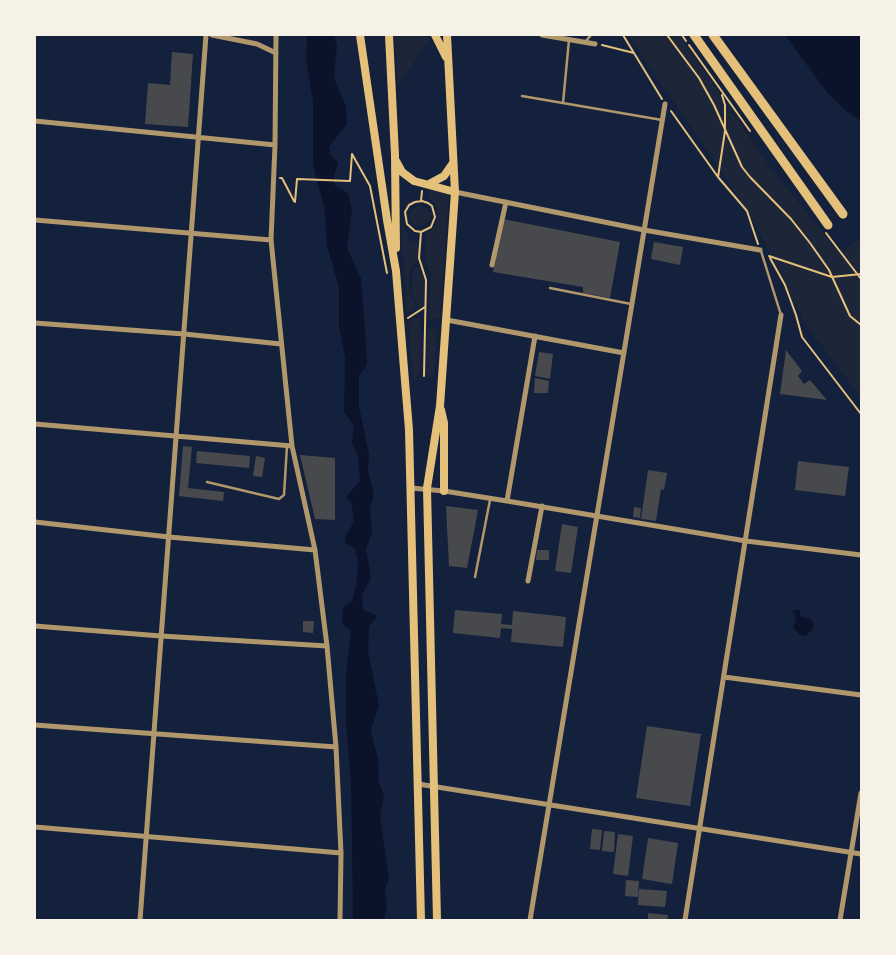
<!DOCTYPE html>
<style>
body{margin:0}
#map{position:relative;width:896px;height:955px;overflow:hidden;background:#14213d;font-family:"Archivo Narrow",sans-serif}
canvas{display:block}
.frame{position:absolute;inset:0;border:36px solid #f6f1e7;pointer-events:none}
</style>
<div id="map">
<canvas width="896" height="955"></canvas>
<div class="frame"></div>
</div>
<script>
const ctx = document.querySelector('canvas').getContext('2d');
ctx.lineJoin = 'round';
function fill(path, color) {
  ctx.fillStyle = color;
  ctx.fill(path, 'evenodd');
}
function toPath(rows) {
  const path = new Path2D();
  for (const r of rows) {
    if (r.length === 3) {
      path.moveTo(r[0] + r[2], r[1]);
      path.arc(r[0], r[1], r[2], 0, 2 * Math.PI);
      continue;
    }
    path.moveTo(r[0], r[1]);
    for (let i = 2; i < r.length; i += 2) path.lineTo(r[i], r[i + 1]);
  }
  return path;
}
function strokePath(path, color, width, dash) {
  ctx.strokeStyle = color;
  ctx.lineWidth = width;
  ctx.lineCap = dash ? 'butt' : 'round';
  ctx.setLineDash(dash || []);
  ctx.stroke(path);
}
fill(toPath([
 [394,35,428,35,430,38,398,86],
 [628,35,680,35,774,173,840,253,861,237,861,398,805,323,749,212],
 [429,189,449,192,440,317,428,321,431,274,425,258,426,236,429,231,436,226,438,215,435,204,429,200],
 [420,216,10],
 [401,220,410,243,420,244,419,258,411,268,409,278,409,289,413,303,417,307,406,312],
 [417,265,424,280,424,307,418,307,413,295,412,283,413,272],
 [421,316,420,372,413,380,408,322],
 [437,329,435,375,426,379,427,330]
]), '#1d2539');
fill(toPath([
 [307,35,334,35,337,45,334,77,346,107,347,124,329,147,331,156,338,162,334,176,335,186,348,193,352,210,347,248,361,278,364,313,367,364,359,376,359,406,369,454,368,471,374,494,370,509,372,533,366,549,371,578,362,595,363,610,377,615,375,620,369,626,368,651,379,705,371,730,378,760,379,782,384,796,380,816,389,878,385,890,387,906,384,920,353,920,351,784,346,724,346,673,351,630,342,624,343,607,352,601,356,585,358,561,355,548,345,543,345,536,354,522,351,502,346,497,360,481,358,457,352,442,354,425,344,413,345,358,339,326,339,288,327,246,324,207,313,165,313,102,306,58],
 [785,35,861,35,861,121,846,111,828,94],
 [799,609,801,617,805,617,812,620,814,624,813,629,805,636,800,635,793,628,796,618,792,611]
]), '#0b132b');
fill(toPath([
 [172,52,193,54,188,127,145,124,148,83,170,85],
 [503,219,620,242,610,298,583,293,583,287,493,272],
 [654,242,683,247,680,265,651,259],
 [786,350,802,371,798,376,804,384,810,380,827,400,780,394],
 [539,352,553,354,550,379,535,376],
 [535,378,549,381,548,393,534,393],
 [183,446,192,447,188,488,224,492,223,501,179,496],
 [197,451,250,456,249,468,196,463],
 [300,455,335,458,335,520,315,519],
 [256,456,265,458,262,477,253,476],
 [798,461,849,467,845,496,795,490],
 [648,470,667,473,664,490,661,489,656,521,641,519],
 [446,506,478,510,467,568,449,566],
 [634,507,641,508,640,518,633,517],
 [562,524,578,527,571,573,555,571],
 [537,550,549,550,549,560,536,560],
 [455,610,502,614,501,624,512,625,513,611,566,617,563,647,511,642,512,629,501,628,500,638,453,633],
 [303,621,314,621,313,633,303,632],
 [647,726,701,734,690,806,636,798],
 [592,829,602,830,600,850,590,849],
 [604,831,615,832,614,852,602,851],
 [618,834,633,836,628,876,613,874],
 [648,838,678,843,672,884,642,879],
 [626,880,639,881,638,897,625,896],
 [639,889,667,891,665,907,638,905],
 [648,913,668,915,667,920,648,920]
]), '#48494c');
strokePath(toPath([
 [623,35,662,99],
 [667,35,699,78,714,105,742,167,750,177,791,219,810,243,829,270,850,316,861,325],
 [682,35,686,41],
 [602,45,634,53],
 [689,45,750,131],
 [671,111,718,177,747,211,758,244],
 [352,154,370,186,387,273],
 [718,177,725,131,725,105,722,95],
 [280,178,282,178,294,201],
 [422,191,421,201,422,201,428,203,432,206,435,217,431,227,421,232,415,231,407,224,405,212,409,205,415,202,422,201],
 [295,202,297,179,350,181,352,154],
 [421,232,419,258,426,280,424,376],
 [826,233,861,279],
 [769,256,832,277,861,274],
 [770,258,785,285,796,315,802,337,861,414],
 [408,318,425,307]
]), '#e5c07b', 2);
strokePath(toPath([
 [586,41,591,35],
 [522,96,662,120],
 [563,103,569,40],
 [761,251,781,315],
 [550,288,631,304],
 [207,482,279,499,284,495,287,446],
 [475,577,490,500]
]), '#b1986c', 2.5);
strokePath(toPath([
 [212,35,257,44,276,53],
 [276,35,275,145,271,240,292,446,315,550,327,646,336,747,341,853,340,920],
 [542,35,595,44],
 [35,121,275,145],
 [455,192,644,230,760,250],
 [35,220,271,240],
 [492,265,506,202],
 [447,320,624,353],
 [35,323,184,334,281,344],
 [35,424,292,446],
 [411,488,444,491,507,501,746,541,861,555],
 [507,501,535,336],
 [35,522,169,537,315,550],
 [528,581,542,506],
 [35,626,161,636,327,646],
 [724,677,861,695],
 [35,725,336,747],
 [418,784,861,854],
 [35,827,341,853],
 [140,920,206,35],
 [530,920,665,104],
 [685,920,781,315],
 [840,920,861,793]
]), '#b1986c', 5);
strokePath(toPath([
 [360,35,387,220,396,271,409,430,421,920],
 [389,35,395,155,396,248],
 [435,35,446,57],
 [396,161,402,172,414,181,455,192],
 [429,184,444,176,453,163],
 [441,410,444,423,444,491],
 [437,920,427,488,440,406,455,192,447,35]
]), '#e5c07b', 8);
strokePath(toPath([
 [694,35,828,225],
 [713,35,843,214]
]), '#e5c07b', 9);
</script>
